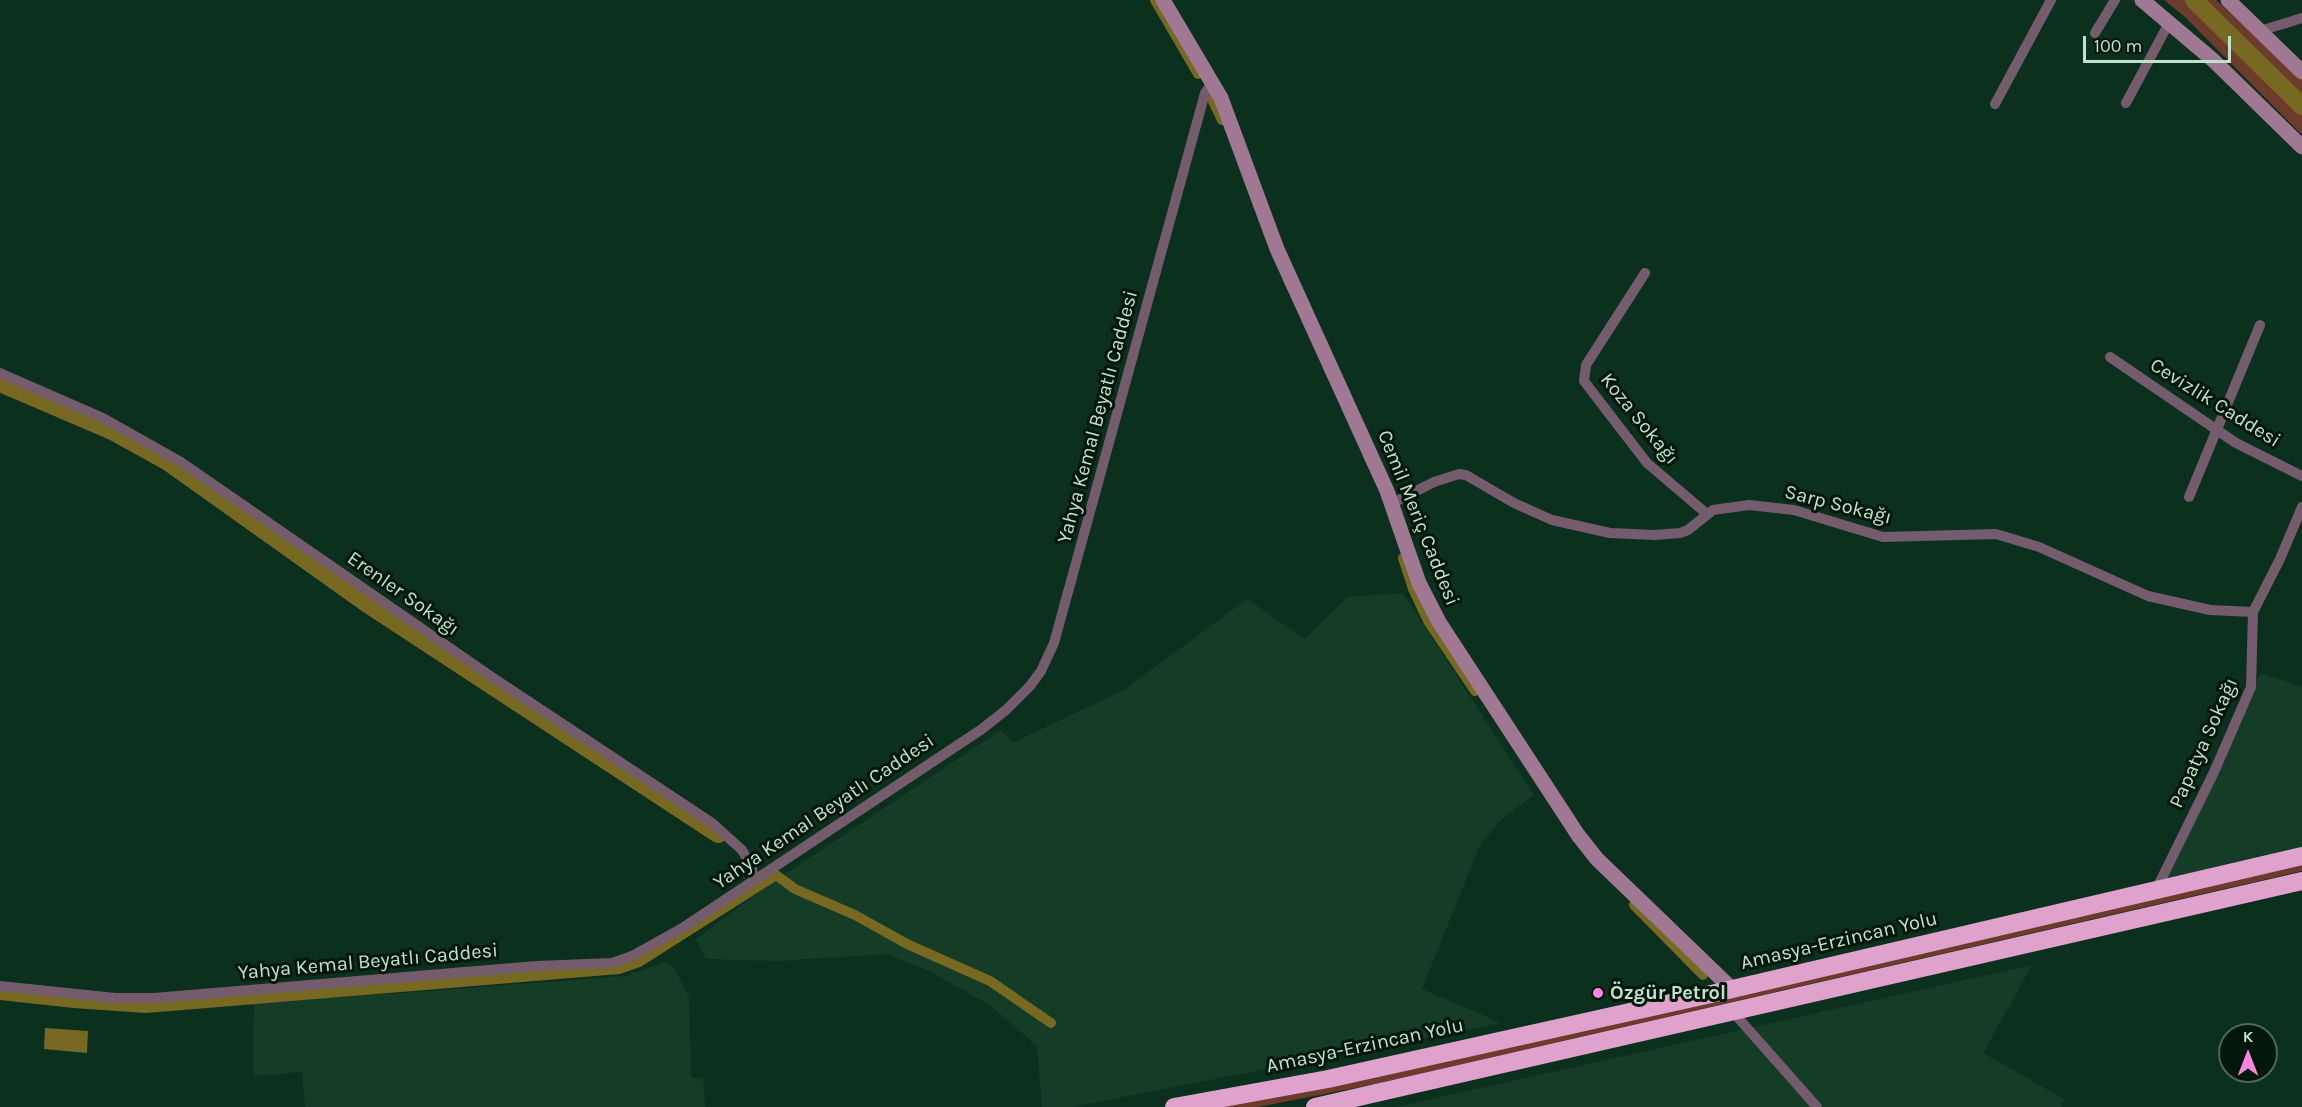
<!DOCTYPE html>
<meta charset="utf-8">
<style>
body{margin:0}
#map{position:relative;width:2302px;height:1107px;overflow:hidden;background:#0c301e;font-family:Karla,sans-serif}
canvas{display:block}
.north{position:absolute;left:2218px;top:1023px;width:60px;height:60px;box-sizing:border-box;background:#001709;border:2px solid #4d6857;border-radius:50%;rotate:0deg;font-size:16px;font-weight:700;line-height:24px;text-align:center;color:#c1e1cd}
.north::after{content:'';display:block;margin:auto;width:21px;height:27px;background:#ff85df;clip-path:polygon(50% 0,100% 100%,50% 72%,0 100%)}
.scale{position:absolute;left:2083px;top:36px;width:148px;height:27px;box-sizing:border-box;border:3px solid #c1e1cd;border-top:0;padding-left:8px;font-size:18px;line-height:21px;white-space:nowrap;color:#c1e1cd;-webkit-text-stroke:4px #001709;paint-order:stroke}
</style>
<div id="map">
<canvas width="2302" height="1107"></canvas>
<div class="north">K</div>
<div class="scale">100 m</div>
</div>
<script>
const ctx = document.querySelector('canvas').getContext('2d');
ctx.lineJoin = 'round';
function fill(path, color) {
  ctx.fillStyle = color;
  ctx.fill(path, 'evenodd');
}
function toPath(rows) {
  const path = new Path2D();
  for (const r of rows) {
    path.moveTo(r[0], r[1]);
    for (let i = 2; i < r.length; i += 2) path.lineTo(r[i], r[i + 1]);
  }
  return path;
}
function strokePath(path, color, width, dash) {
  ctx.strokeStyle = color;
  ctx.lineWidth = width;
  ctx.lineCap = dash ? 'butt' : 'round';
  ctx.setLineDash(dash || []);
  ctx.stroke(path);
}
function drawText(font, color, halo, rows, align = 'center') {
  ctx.font = font + ' Karla,sans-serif';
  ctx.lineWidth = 6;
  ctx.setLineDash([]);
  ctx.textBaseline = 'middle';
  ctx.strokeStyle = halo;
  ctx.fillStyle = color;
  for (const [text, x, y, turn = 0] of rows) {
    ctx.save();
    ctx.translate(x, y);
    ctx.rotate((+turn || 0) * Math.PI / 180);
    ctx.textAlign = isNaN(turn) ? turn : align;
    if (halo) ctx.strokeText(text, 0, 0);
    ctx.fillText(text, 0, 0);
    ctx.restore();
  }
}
fill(toPath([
 [1403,593,1534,795,1503,818,1480,845,1422,989,1501,1023,1072,1107,1042,1107,1037,1046,990,1005,929,971,888,954,778,961,706,959,696,939,767,886,1001,730,1012,743,1124,690,1247,599,1304,639,1348,597],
 [2260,673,2302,687,2302,850,2163,883],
 [664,962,674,967,689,997,691,1078,703,1078,705,1107,305,1107,302,1072,253,1076,254,1004,626,976],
 [2032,965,1983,1053,2064,1099,2061,1107,1395,1107]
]), '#143c27');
fill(toPath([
 [2164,0,2216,0,2302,80,2302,135,2185,17],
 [2302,865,2302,871,1375,1084,1258,1107,1223,1107,1375,1077]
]), '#6d3b2b');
fill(toPath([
 [45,1028,88,1031,87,1053,44,1049]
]), '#776922');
strokePath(toPath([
 [1155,0,1198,74],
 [1212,99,1222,120],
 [1403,558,1413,589,1428,621,1475,691],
 [1634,905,1703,975],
 [0,995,74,1003,146,1008,619,969,639,962,776,875,795,889,855,915,907,944,990,981,1051,1023]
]), '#776922', 10);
strokePath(toPath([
 [2194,0,2302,106],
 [0,383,112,431,168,462,366,603,718,834]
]), '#776922', 18);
strokePath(toPath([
 [2260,31,2302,18],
 [2095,33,2115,0],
 [2126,103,2170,21],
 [1995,104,2051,0],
 [1645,273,1586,365,1584,381,1647,463,1707,514],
 [2110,357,2236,443,2302,476],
 [0,373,103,418,181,462,489,675,712,823,742,850,752,868,753,881],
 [2189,497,2260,325],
 [1391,504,1434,482,1459,474,1466,475,1514,503,1552,520,1610,533,1655,535,1680,533,1688,530,1713,510,1749,505,1794,510,1883,537,1996,534,2039,547,2148,596,2210,610,2253,612],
 [2156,890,2214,772,2251,687,2253,612,2280,559,2302,507],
 [0,986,115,998,154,998,537,966,612,963,632,956,684,927,982,729,1006,710,1030,686,1041,671,1054,643,1205,93,1212,83],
 [1733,1012,1817,1107]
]), '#755c6d', 10);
strokePath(toPath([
 [1163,0,1221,98,1277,249,1387,491,1419,583,1439,622,1578,835,1597,859,1732,989],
 [2142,0,2213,60,2302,147],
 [2228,0,2302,72]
]), '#a07893', 15);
strokePath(toPath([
 [1174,1107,1328,1079,1711,994,2302,856],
 [1315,1107,2302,881]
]), '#dfa2cc', 18);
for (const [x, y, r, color] of [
 [1598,993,6,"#ff85df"]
]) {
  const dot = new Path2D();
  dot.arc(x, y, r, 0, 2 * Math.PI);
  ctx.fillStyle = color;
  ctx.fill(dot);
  strokePath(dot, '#001709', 2);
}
drawText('20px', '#c1e1cd', '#001709', [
 ["Cevizlik Caddesi",2215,403,32],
 ["Yahya Kemal Beyatlı Caddesi",1098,417,-75],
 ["Koza Sokağı",1639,419,51],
 ["Sarp Sokağı",1838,505,14],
 ["Cemil Meriç Caddesi",1418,518,68],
 ["Erenler Sokağı",403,594,35],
 ["Papatya Sokağı",2204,743,-66],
 ["Yahya Kemal Beyatlı Caddesi",824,812,-34],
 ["Amasya-Erzincan Yolu",1839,941,-13],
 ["Yahya Kemal Beyatlı Caddesi",368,962,-5],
 ["Amasya-Erzincan Yolu",1365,1046,-12]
]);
drawText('bold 20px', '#c1e1cd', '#001709', [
 ["Özgür Petrol",1610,993]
], 'left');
</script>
